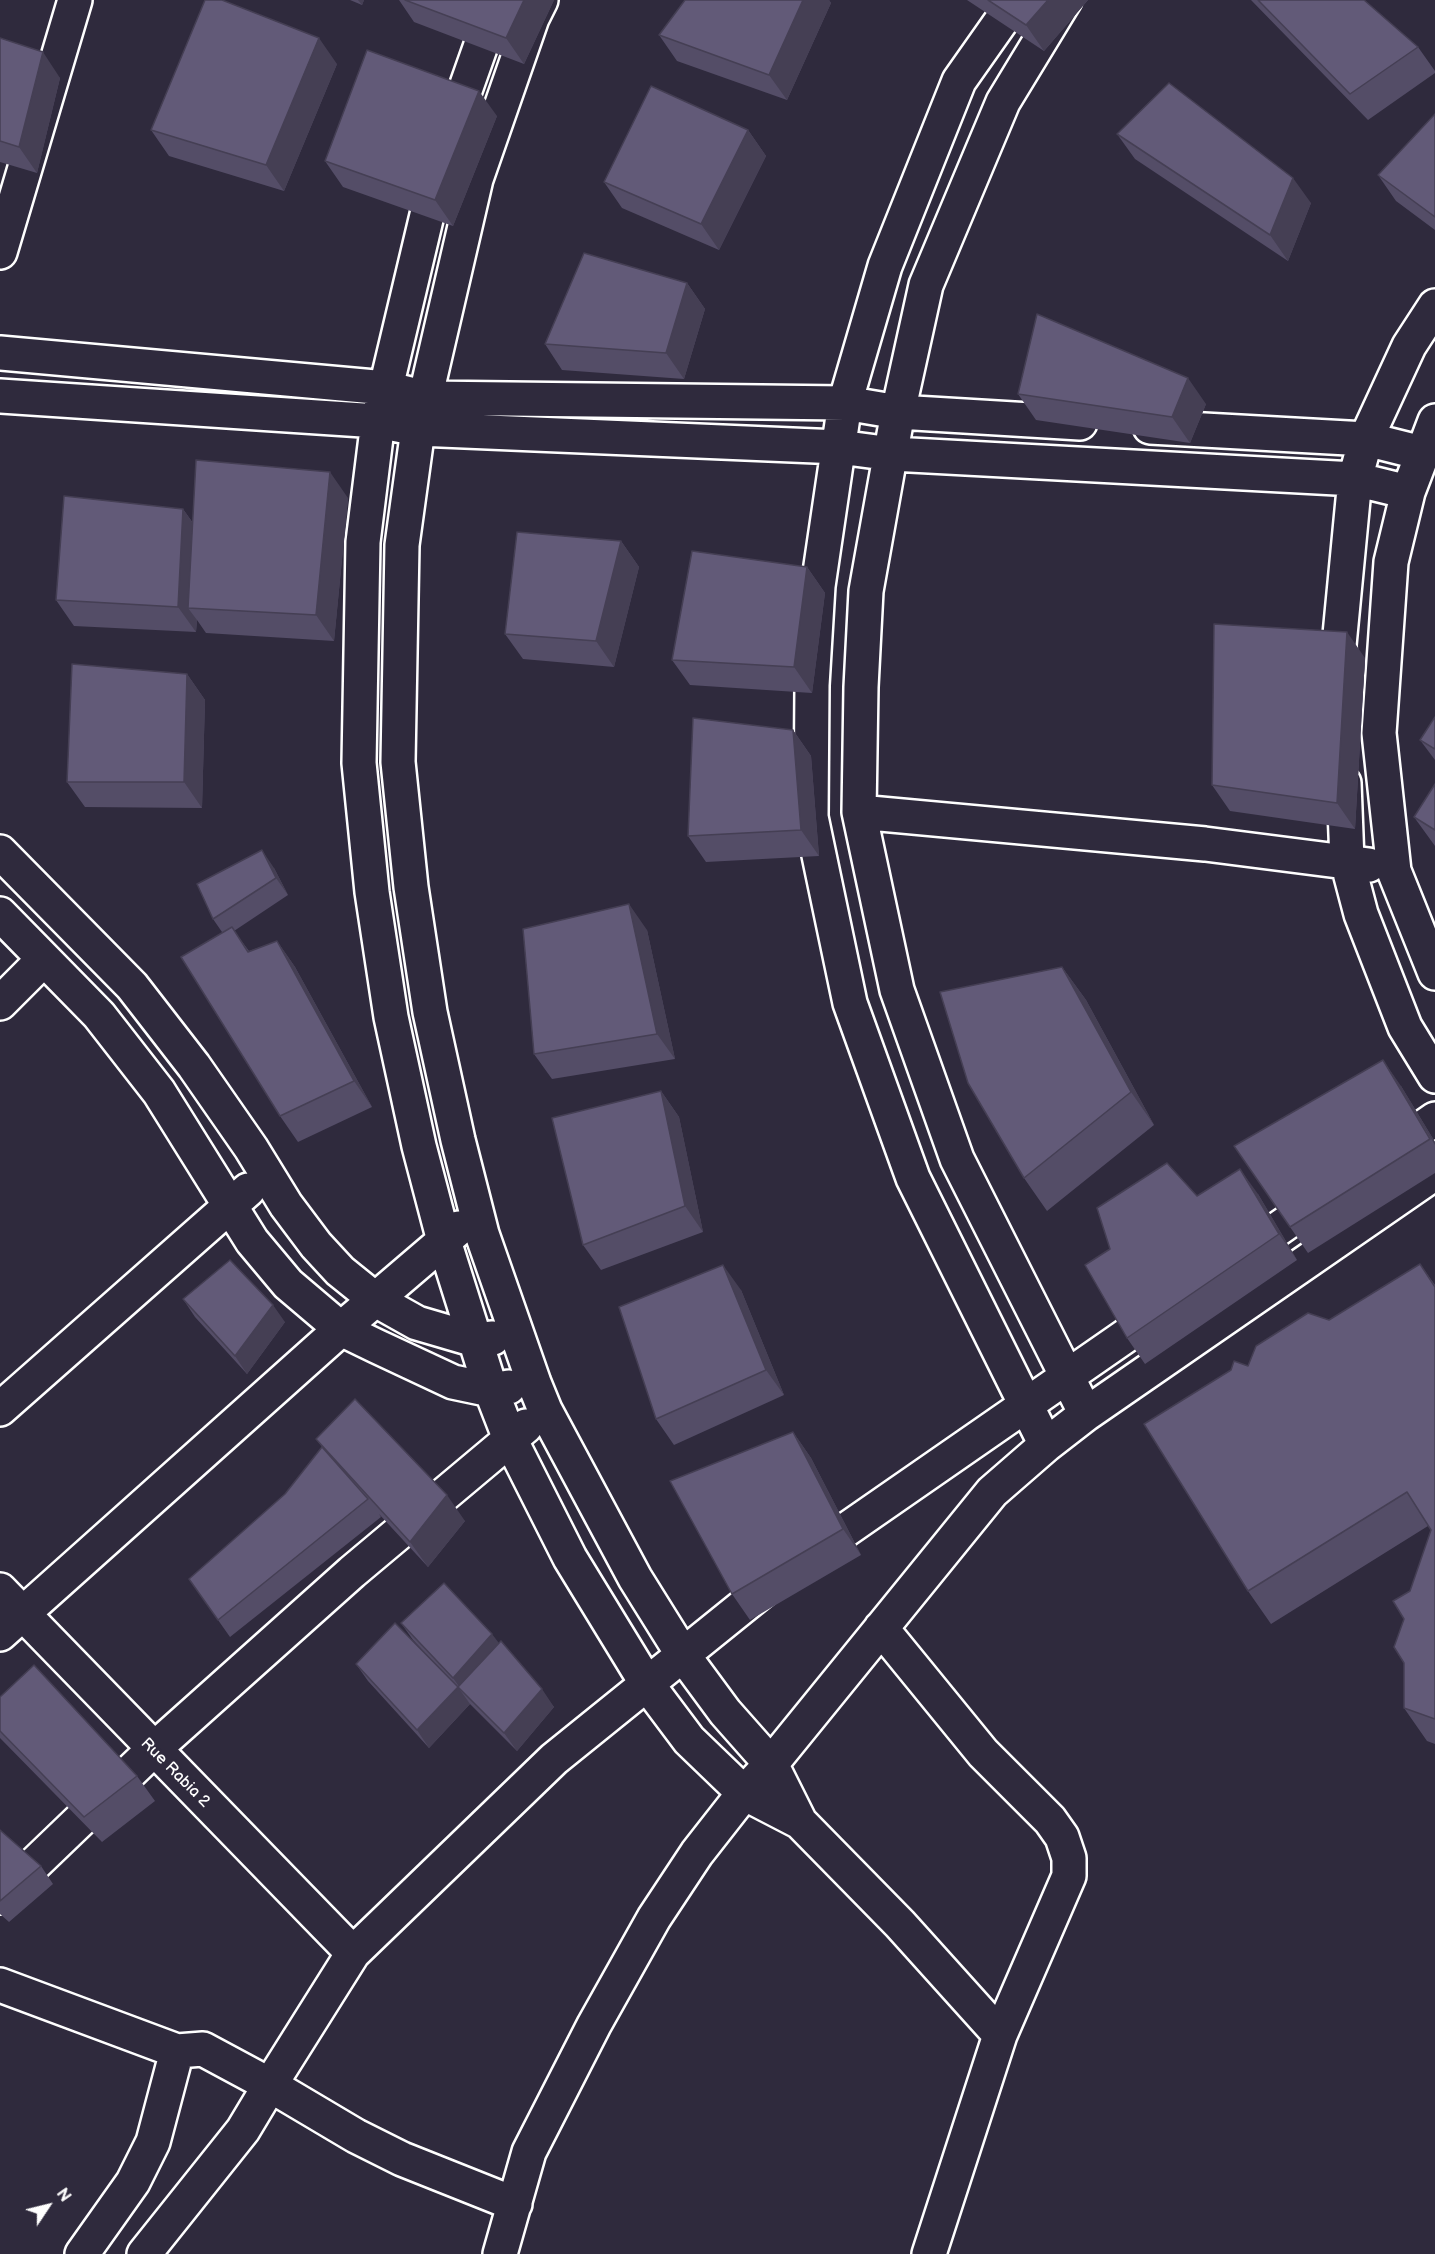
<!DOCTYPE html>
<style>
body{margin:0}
#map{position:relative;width:1435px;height:2254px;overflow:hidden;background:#2f2a3d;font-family:"Balsamiq Sans",sans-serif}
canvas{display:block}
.north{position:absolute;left:18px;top:2176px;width:60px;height:60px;-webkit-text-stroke:4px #2f2a3d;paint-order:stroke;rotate:55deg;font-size:16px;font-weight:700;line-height:24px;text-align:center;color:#fff}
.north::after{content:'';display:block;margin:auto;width:21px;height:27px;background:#fff;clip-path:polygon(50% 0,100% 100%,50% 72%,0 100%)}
</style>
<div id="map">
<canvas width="1435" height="2254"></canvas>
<div class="north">N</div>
</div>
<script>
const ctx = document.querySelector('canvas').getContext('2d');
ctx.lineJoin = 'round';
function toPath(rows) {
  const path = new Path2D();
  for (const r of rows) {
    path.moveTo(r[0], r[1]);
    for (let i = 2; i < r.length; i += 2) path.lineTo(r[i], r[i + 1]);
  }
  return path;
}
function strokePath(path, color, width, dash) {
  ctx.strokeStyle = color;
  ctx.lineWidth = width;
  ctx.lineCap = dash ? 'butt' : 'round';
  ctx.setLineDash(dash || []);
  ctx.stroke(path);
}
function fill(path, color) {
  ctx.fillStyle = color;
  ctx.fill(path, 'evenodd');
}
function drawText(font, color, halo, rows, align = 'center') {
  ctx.font = font + ' "Balsamiq Sans",sans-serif';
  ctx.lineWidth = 5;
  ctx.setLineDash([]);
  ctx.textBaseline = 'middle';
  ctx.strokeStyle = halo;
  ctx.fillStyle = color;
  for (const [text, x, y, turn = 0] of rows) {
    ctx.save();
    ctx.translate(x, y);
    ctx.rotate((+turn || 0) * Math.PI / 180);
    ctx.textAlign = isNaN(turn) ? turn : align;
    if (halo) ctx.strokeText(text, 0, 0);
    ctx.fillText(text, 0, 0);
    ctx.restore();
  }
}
const minor = toPath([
 [541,0,532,18,476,179,418,429,402,545,398,762,411,887,430,1012,458,1140,482,1234,534,1383,545,1410,635,1578,683,1655,725,1712,771,1764,800,1822],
 [1016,0,959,81,885,266,845,403,818,586,812,685,811,817,850,1003,913,1178,1046,1445],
 [1065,0,1003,102,926,285,898,412,866,591,861,687,859,812,897,990,957,1159,1086,1414],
 [452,127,497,0],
 [437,173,378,421,363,542,359,763,372,892,391,1017,419,1146,444,1241,491,1390,510,1439,570,1558,647,1684,689,1740,744,1793,800,1822,900,1924,1000,2035,929,2254],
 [0,252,75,0],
 [0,353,386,388,426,398,845,403,898,412,1080,423],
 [0,396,378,421,418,429,839,447,892,454,1355,479,1408,492],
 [1435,421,1408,492,1391,562,1379,733,1394,871,1435,973],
 [1150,427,1366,439,1422,453],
 [1340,675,1339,645,1355,479,1366,439,1409,346,1435,306],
 [1344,783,1347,861,1361,914,1405,1027,1435,1076],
 [859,812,1205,844,1369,865],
 [0,852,132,986,194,1066,251,1148,286,1205,316,1245,340,1271,376,1300,417,1323,475,1340,493,1338],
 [0,914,99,1015,159,1092,252,1241,288,1284,341,1329,376,1346,453,1382,491,1390,509,1387],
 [0,1003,44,959],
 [1389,1151,1435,1119],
 [1242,1254,1325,1196],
 [0,1409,248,1190],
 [0,1590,353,1953],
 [881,1628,983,1753,1050,1820,1062,1837,1069,1858,1069,1876,1000,2035],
 [0,1634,341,1329,459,1228],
 [0,1897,153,1750,352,1572,526,1426],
 [0,1985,177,2051,203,2049,270,2085,353,1953,554,1759,788,1570,1163,1310],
 [82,2254,133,2182,153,2142,177,2051],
 [144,2254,243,2130,270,2085,356,2136,402,2159,515,2204],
 [500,2254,529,2152,594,2025,654,1918,697,1853,744,1793,771,1764,992,1492,1046,1445,1086,1414,1435,1173]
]);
strokePath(minor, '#fff', 38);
strokePath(minor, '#2f2a3d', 33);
fill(toPath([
 [350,0,364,0,362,5],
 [399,0,554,0,524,64,414,22],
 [685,0,829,0,831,3,787,100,677,61,659,35],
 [967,0,1088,0,1044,51],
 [1251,0,1364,0,1418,47,1435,71,1435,73,1368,120],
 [0,38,60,78,37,173,0,162],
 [337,64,284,191,169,156,151,130],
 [1435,114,1435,230,1396,201,1378,175],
 [497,116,453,226,343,187,325,161],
 [748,130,766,156,719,250,622,208,604,182],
 [1117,134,1311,203,1288,261,1135,159],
 [687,283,705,309,684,379,562,370,545,344],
 [1018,394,1206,404,1190,443,1036,420],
 [348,498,334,641,206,633,197,620,196,632,74,626,56,600,183,509,193,523],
 [621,541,639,567,614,667,523,659,505,634],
 [807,567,825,593,812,693,690,685,672,660],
 [1365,658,1355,829,1230,811,1212,785],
 [187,674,205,700,202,808,85,807,67,782],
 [1435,717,1435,760,1420,740],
 [793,730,811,756,819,856,706,862,688,836],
 [1435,784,1435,846,1414,817],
 [274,868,288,895,234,931,249,951,277,941,295,967,372,1107,298,1142,280,1116,222,932,213,919],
 [647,930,675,1059,552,1079,534,1054],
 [1062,967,1086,1000,1154,1125,1047,1211,1024,1178],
 [1401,1086,1435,1142,1435,1173,1308,1253,1234,1146],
 [661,1091,679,1117,703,1232,601,1270,583,1245],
 [1258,1194,1297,1260,1145,1364,1127,1338,1197,1196],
 [1420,1264,1435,1285,1435,1744,1427,1741,1404,1708,1404,1619,1410,1591,1431,1530,1428,1526,1271,1624,1248,1591,1248,1366,1329,1320],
 [741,1290,784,1395,674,1445,656,1419],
 [183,1299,285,1322,247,1374,195,1317],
 [793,1432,811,1458,861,1555,750,1620,732,1594],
 [316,1439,465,1521,428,1567,379,1514,381,1517,230,1637,189,1579,285,1494,322,1447],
 [401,1623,499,1643,554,1707,517,1751,470,1704,429,1748,368,1681,356,1664,445,1674,413,1640],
 [0,1697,137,1776,155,1801,102,1842,0,1738],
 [0,1830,41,1866,53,1884,9,1922,0,1914]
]), '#544d67');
fill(toPath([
 [358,0,364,0,362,5],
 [524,0,554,0,524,64,506,38],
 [803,0,829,0,831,3,787,100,769,75],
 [1048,0,1088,0,1044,51,1026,25],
 [319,38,337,64,284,191,266,165],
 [43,52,60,78,37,173,19,147],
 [479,91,497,116,453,226,435,200],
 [748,130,766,156,719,250,701,224],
 [1293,178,1311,203,1288,261,1270,235],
 [687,283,705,309,684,379,666,353],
 [1188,378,1206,404,1190,443,1172,417],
 [330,472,348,498,334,641,316,615],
 [183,509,201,535,188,608,197,620,196,632,178,607],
 [621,541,639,567,614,667,596,641],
 [807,567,825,593,812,693,794,667],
 [1347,632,1365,658,1355,829,1337,803],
 [187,674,205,700,202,808,184,782],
 [793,730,811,756,819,856,801,830],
 [262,850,274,868,288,895,276,878],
 [629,904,647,930,675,1059,657,1034],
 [277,941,295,967,372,1107,354,1081],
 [1062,967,1086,1000,1154,1125,1131,1092],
 [1383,1060,1401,1086,1435,1142,1435,1145],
 [661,1091,679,1117,703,1232,685,1206],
 [1240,1169,1258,1194,1297,1260,1279,1234],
 [723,1265,741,1290,784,1395,766,1370],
 [273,1305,285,1322,247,1374,235,1356],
 [793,1432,811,1458,861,1555,843,1529],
 [447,1495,465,1521,428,1567,410,1542],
 [492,1634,505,1651,463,1692,453,1678],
 [458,1687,470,1704,429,1748,417,1730],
 [542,1689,554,1707,517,1751,504,1733]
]), '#453f54');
const building = toPath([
 [205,0,222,0,319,38,266,165,151,130,205,0],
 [405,0,524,0,506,38,405,0],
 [685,0,803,0,769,75,659,35,685,0],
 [988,0,1048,0,1026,25,988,0],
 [1258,0,1364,0,1418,47,1350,94,1258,0],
 [0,38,43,52,19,147,0,141,0,38],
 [367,50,479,91,435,200,325,161,367,50],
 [1169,83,1293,178,1270,235,1117,134,1169,83],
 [651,86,748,130,701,224,604,182,651,86],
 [1435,114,1435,217,1378,175,1435,114],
 [584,253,687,283,666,353,545,344,584,253],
 [1037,314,1188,378,1172,417,1018,394,1037,314],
 [196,460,330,472,316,615,188,608,196,460],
 [64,496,183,509,178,607,56,600,64,496],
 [517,532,621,541,596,641,505,634,517,532],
 [692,551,807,567,794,667,672,660,692,551],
 [1214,624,1347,632,1337,803,1212,785,1214,624],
 [72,664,187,674,184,782,67,782,72,664],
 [1435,717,1435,749,1420,740,1435,717],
 [693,718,793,730,801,830,688,836,693,718],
 [1435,784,1435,830,1414,817,1435,784],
 [262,850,276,878,213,919,197,884,262,850],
 [629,904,657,1034,534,1054,523,929,629,904],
 [232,927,248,952,277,941,354,1081,280,1116,181,957,232,927],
 [1062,967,1131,1092,1024,1178,968,1083,940,992,1062,967],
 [1383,1060,1430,1139,1290,1227,1234,1146,1383,1060],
 [661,1091,685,1206,583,1245,552,1118,661,1091],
 [1167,1163,1197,1196,1240,1169,1279,1234,1127,1338,1085,1265,1110,1249,1097,1208,1167,1163],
 [230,1260,273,1305,235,1356,183,1299,230,1260],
 [1420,1264,1435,1287,1435,1719,1404,1708,1404,1663,1394,1647,1404,1619,1393,1601,1410,1591,1431,1530,1407,1492,1248,1591,1144,1424,1231,1370,1234,1361,1248,1366,1256,1346,1308,1313,1329,1320,1420,1264],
 [723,1265,766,1370,656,1419,619,1307,723,1265],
 [355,1399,447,1495,410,1542,316,1439,355,1399],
 [793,1432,843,1529,732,1594,670,1481,793,1432],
 [322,1447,368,1499,218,1620,189,1579,285,1494,322,1447],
 [444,1583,492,1634,453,1678,401,1623,444,1583],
 [395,1623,458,1687,417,1730,356,1664,395,1623],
 [501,1641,542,1689,504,1733,458,1687,501,1641],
 [34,1665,137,1776,84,1817,0,1731,0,1697,34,1665],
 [0,1830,41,1866,0,1901,0,1830]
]);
fill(building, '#625a78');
strokePath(building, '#453f54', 1.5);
drawText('16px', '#fff', '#2f2a3d', [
 ["Rue Rabia 2",175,1773,45]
]);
</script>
